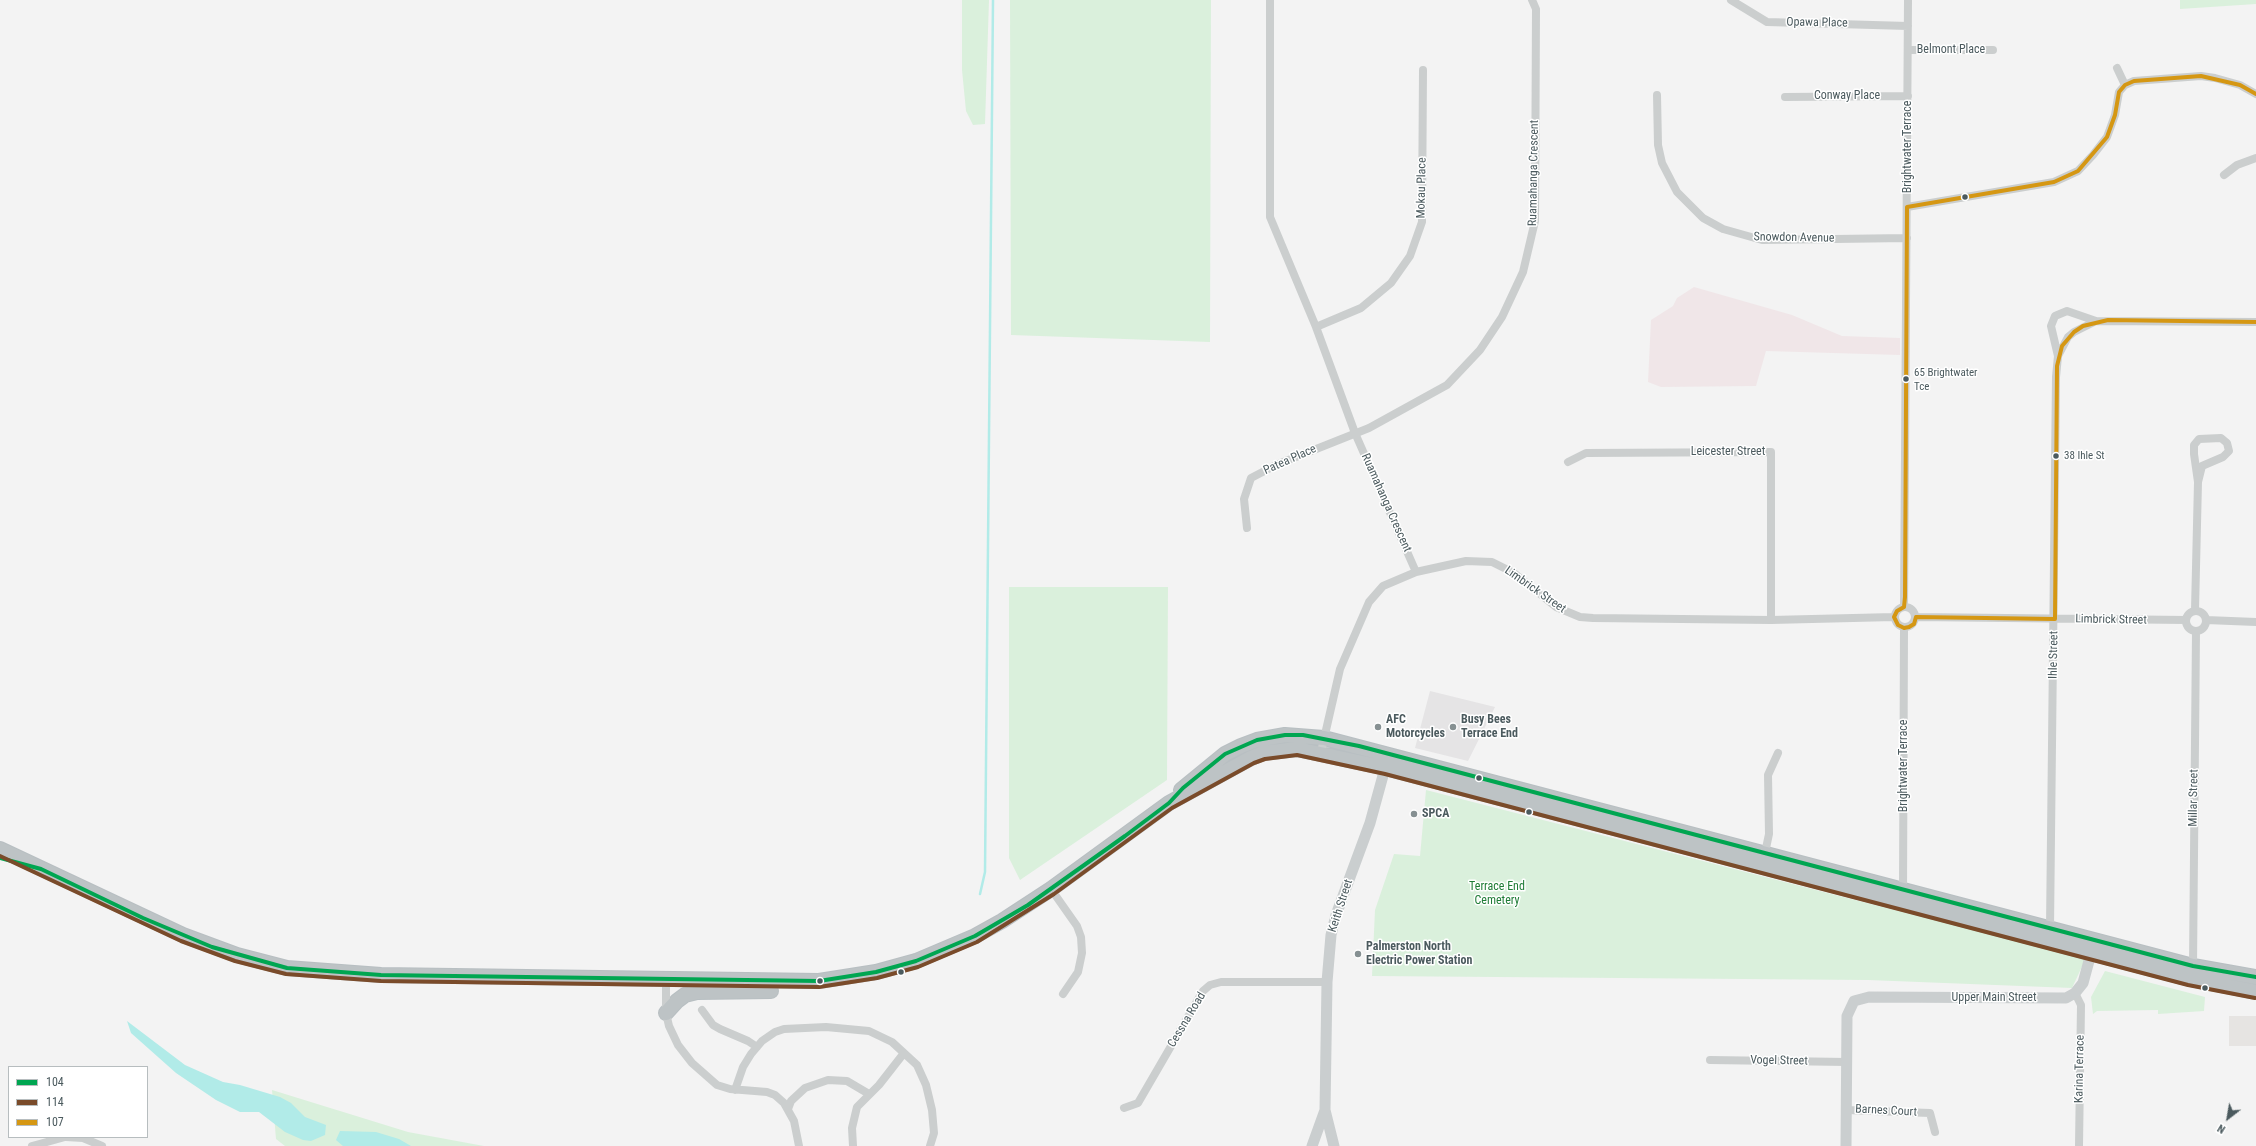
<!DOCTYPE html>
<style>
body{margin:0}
#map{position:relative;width:2256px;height:1146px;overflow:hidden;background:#f3f3f3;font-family:"Roboto Condensed",sans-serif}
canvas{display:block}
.legend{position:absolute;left:8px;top:1066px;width:140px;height:72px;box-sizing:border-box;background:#fff;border:1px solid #b7bdbf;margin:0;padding:5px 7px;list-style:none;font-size:12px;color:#4b5a5e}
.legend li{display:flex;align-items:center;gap:8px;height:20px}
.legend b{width:20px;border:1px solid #b7bdbf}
.north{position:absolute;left:2208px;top:1098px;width:40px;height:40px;-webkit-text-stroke:3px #fff;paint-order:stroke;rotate:211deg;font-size:11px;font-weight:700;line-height:16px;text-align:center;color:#4b5a5e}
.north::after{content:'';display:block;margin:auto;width:14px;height:18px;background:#4b5a5e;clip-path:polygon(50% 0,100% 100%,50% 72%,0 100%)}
</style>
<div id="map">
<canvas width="2256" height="1146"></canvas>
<ul class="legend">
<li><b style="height:5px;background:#00a651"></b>104</li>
<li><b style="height:5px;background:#7a4b2a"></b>114</li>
<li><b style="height:5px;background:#d59713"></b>107</li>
</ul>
<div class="north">N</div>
</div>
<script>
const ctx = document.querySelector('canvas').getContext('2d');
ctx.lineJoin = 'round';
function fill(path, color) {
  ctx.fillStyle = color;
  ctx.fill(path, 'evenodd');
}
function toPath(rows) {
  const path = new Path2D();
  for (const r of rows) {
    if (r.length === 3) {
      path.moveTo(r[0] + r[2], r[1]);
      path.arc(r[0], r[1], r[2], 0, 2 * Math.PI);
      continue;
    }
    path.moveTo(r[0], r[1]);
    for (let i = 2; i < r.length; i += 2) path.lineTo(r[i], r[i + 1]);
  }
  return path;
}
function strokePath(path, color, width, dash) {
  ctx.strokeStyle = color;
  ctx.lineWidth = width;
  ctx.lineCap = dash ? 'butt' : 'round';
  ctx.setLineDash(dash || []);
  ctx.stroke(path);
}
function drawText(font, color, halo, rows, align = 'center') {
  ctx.font = font + ' "Roboto Condensed",sans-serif';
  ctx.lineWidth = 3;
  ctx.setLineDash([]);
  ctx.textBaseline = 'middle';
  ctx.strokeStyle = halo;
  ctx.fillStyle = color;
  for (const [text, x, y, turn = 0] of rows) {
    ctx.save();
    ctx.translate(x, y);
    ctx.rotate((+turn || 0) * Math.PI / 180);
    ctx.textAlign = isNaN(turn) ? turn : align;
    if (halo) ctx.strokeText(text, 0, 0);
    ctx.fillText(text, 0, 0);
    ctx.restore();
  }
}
fill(toPath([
 [2229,1016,2256,1016,2256,1046,2229,1046]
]), '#e6e4e2');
fill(toPath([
 [1430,691,1495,707,1468,761,1415,748]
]), '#e5e4e5');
fill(toPath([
 [1694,287,1792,315,1842,336,1900,338,1900,355,1766,351,1756,386,1661,387,1648,382,1651,320,1673,306,1677,298]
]), '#f0e6e8');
fill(toPath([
 [962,0,989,0,985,124,973,125,966,111,962,70],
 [1010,0,1211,0,1210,342,1011,335],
 [2180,0,2256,0,2256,4,2180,9],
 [1009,587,1168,587,1167,780,1020,880,1009,858],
 [1426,790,1851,899,2086,958,2072,988,1868,980,1372,976,1375,910,1394,854,1420,856],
 [2105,971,2205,997,2204,1011,2158,1014,2158,1010,2097,1011,2093,1014,2091,997],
 [272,1090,408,1132,484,1146,285,1146,276,1139]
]), '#daf0dc');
fill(toPath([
 [127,1021,185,1065,223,1082,240,1085,280,1097,291,1103,305,1117,326,1125,325,1135,311,1141,303,1140,285,1132,259,1112,240,1112,216,1100,176,1073,131,1033],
 [340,1131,376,1132,399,1139,411,1146,343,1146,336,1140]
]), '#b1ebe8');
strokePath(toPath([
 [980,894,985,872,993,0]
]), '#b1ebe8', 2.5);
const highway = toPath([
 [1181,790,1225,754,1241,746,1257,740,1285,735,1324,738,2193,966,2256,977],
 [0,849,183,935,237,955,287,968,381,975,819,981,876,972,916,961,975,936,1002,921,1051,889,1169,803,1251,758,1263,753,1297,749,1386,768,2190,979,2256,992],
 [666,1013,677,1001,685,995,697,992,771,991]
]);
strokePath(highway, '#b8bfc2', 16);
strokePath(toPath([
 [1270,0,1270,217,1316,327,1355,433,1416,572],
 [1731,0,1767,22,1908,26],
 [1909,50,1993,50],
 [2117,68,2125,85],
 [1657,95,1658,145,1662,163,1677,192,1703,218,1723,229,1762,240,1907,238],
 [1785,97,1908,96],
 [2224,175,2237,165,2256,158],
 [1907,207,2054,182,2078,171,2093,155,2107,137,2115,115,2119,92,2125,85,2134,81,2201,76,2215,78,2240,85,2256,94],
 [1316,327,1361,308,1391,283,1410,256,1422,222,1423,70],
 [2058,356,2051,326,2055,316,2067,311,2096,321],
 [1568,462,1586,453,1771,452,1771,620],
 [1247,528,1244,499,1251,478,1276,465,1369,428,1447,385,1480,350,1502,317,1523,272,1535,221,1536,9,1532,0],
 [1905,617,10],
 [1904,607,1908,0],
 [2195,610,2198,482,2202,466,2223,457,2229,451,2227,443,2221,438,2199,439,2194,445,2194,454,2198,482],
 [2196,621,10],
 [1916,617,2186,620],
 [2206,620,2256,622],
 [1321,752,1340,669,1369,602,1383,586,1416,572,1466,561,1492,562,1514,573,1556,607,1580,617,1593,618,1771,620,1894,617],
 [1765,853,1769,834,1768,775,1778,753],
 [1051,889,1077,926,1081,937,1082,953,1078,972,1063,994],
 [1903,893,1904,628],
 [2050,928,2056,377,2058,356,2068,337,2074,332,2096,321,2256,322],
 [2193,966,2196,631],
 [666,980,666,1013,669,1026,678,1045,692,1063,717,1085,730,1089,767,1092,775,1095,784,1103,794,1121,799,1146],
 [2075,993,2081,1005,2079,1146],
 [702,1010,713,1025,720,1029,748,1041,757,1047],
 [1710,1060,1847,1062],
 [735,1090,743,1067,751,1054,762,1041,775,1032,784,1029,826,1027,869,1031,892,1042,917,1065,926,1085,932,1110,934,1133,930,1146],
 [1124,1108,1138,1103,1203,991,1210,985,1221,982,1327,982],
 [788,1109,791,1101,805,1088,828,1080,847,1081,869,1094],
 [1846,1110,1930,1113,1935,1132],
 [66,1137,83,1138,102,1146],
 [32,1146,65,1137],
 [853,1146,852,1128,857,1107,879,1085,904,1053]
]), '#cbcece', 8);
strokePath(toPath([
 [1312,1146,1325,1110],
 [1334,1146,1325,1110,1327,982,1331,935,1336,915,1370,823,1387,761],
 [1846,1146,1847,1016,1854,1001,1869,997,2066,998,2075,993,2083,983,2093,946]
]), '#cacecf', 11);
strokePath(highway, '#bdc3c5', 14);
strokePath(toPath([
 [0,858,41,869,143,918,212,947,287,968,381,975,819,981,876,972,916,961,975,936,1028,905,1125,836,1169,803,1183,788,1225,754,1257,740,1285,735,1303,735,1359,746,2193,966,2256,977]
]), '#00a651', 4);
strokePath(toPath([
 [0,856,181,941,235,961,286,974,381,981,819,987,877,978,918,967,977,942,1054,894,1172,808,1254,763,1265,759,1297,755,1385,774,2188,985,2255,998]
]), '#7a4b2a', 4);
strokePath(toPath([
 [2256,94,2240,85,2201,76,2134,81,2125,85,2119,92,2115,115,2107,137,2078,171,2054,182,1907,207,1905,597,1904,607,1897,611,1894,617,1898,625,1904,628,1909,627,1914,624,1916,617,2055,619,2057,366,2062,346,2074,332,2083,326,2108,320,2256,322]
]), '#d59713', 4);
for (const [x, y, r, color] of [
 [1965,197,3.5,"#4b5a5e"],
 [1906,379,3.5,"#4b5a5e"],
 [2056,456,3.5,"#4b5a5e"],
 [1378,727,4,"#869092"],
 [1453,727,4,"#869092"],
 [1479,778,3.5,"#4b5a5e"],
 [1529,812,3.5,"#4b5a5e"],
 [1414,814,4,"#869092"],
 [1358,954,4,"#869092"],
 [901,972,3.5,"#4b5a5e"],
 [820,981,3.5,"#4b5a5e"],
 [2205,988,3.5,"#4b5a5e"]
]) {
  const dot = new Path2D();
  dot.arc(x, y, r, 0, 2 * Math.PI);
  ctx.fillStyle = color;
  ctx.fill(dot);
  strokePath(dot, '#fff', 1.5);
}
drawText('11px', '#4b5a5e', '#fff', [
 ["65 Brightwater",1914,373],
 ["Tce",1914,387],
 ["38 Ihle St",2064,456]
], 'left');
drawText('12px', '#4b5a5e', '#fff', [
 ["Opawa Place",1817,23,1],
 ["Belmont Place",1951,50],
 ["Conway Place",1847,96],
 ["Brightwater Terrace",1908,147,-90],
 ["Ruamahanga Crescent",1534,173,-89],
 ["Mokau Place",1422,188,-89],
 ["Snowdon Avenue",1794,238,1],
 ["Leicester Street",1728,452],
 ["Patea Place",1290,460,-24],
 ["Ruamahanga Crescent",1386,503,66],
 ["Limbrick Street",1535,590,35],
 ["Limbrick Street",2111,620,1],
 ["Ihle Street",2054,655,-89],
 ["Brightwater Terrace",1904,766,-90],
 ["Millar Street",2194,798,-89],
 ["Keith Street",1341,906,-72],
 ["Upper Main Street",1994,998],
 ["Cessna Road",1187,1020,-59],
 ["Vogel Street",1779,1061,1],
 ["Karina Terrace",2080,1069,-89],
 ["Barnes Court",1886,1111,3]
]);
drawText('bold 12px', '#4b5a5e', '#fff', [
 ["AFC",1386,720],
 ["Motorcycles",1386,734],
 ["Busy Bees",1461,720],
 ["Terrace End",1461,734],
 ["SPCA",1422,814],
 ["Palmerston North",1366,947],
 ["Electric Power Station",1366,961]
], 'left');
drawText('12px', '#1f7c36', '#fff', [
 ["Terrace End",1497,887],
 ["Cemetery",1497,901]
]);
</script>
